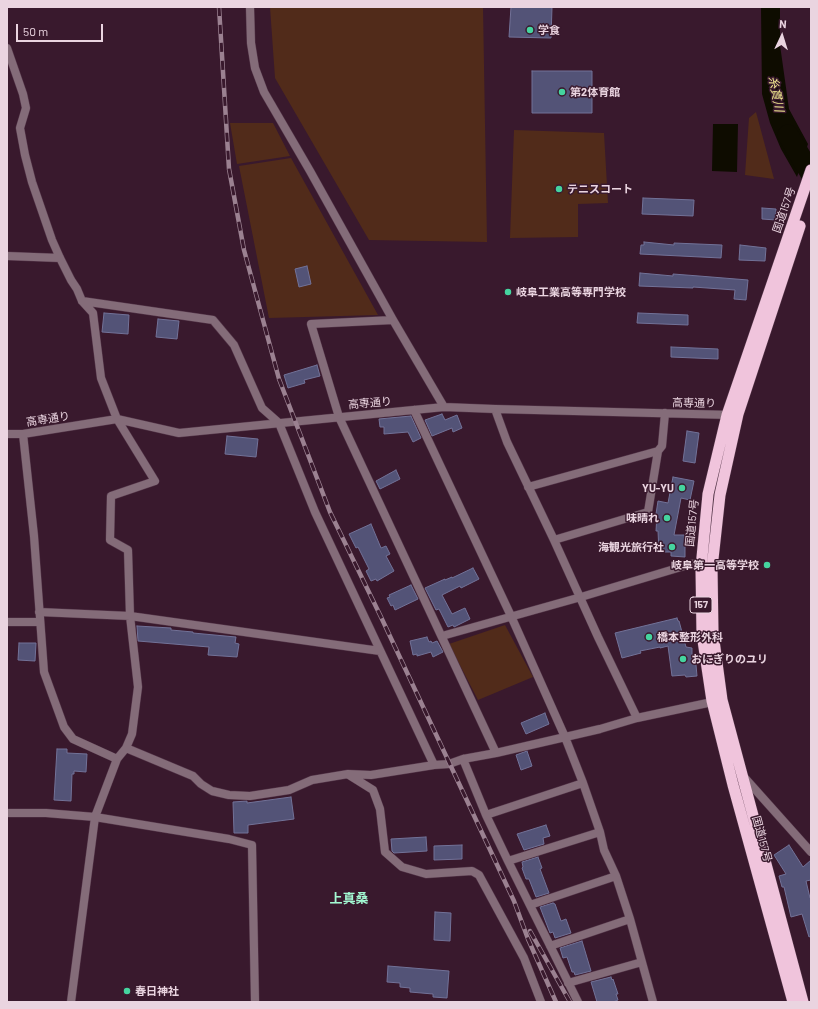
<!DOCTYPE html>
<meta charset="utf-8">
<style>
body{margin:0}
#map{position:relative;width:818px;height:1009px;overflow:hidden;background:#39192d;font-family:Barlow,sans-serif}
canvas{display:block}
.frame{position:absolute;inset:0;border:8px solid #ead4e0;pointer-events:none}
.north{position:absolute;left:762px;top:16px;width:40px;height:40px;-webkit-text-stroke:3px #39192d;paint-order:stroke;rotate:4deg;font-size:11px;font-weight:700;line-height:16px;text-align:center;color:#ead4e0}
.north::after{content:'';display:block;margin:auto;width:14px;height:18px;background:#ead4e0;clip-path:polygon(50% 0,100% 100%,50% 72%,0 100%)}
.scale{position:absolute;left:16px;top:24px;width:87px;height:18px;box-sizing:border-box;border:2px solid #ead4e0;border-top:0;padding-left:5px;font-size:12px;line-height:14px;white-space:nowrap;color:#ead4e0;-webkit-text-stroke:3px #39192d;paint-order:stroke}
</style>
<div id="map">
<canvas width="818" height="1009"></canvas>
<div class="frame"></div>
<div class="north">N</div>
<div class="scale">50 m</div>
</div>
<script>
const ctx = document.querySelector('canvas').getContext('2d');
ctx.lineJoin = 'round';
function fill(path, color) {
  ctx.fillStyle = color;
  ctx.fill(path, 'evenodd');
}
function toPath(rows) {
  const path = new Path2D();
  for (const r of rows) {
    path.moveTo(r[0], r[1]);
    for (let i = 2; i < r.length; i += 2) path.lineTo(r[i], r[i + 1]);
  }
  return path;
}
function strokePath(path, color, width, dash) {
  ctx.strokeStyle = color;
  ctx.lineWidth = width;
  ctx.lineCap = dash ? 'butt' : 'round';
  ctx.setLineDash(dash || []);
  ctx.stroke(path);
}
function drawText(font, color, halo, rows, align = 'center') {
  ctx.font = font + ' Barlow,"Noto Sans JP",sans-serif';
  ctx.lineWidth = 3;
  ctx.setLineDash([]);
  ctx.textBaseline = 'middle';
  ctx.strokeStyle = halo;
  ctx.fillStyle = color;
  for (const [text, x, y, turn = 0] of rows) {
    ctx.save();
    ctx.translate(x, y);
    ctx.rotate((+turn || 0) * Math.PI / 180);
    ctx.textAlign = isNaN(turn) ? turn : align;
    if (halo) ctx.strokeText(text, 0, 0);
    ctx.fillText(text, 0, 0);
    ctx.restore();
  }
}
fill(toPath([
 [270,7,483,7,487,242,369,240,275,78],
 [756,112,774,179,745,175,749,118],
 [230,123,273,123,290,156,237,164],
 [514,130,604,133,608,203,578,204,578,237,510,238],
 [291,158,378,315,269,318,239,166],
 [505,625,533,677,478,700,449,644]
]), '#512b1a');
fill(toPath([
 [761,7,780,7,780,45,789,109,808,144,797,177,781,149,770,123,762,94],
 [713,124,738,124,737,172,712,171]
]), '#0e0c00');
strokePath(toPath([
 [788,135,811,174]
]), '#0e0c00', 21);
const building = toPath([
 [511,7,552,7,551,38,509,37,511,7],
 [532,71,592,71,592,113,532,113,532,71],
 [643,198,694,200,693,216,642,214,643,198],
 [762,208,776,209,776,220,762,219,762,208],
 [644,242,674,245,674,243,722,245,721,258,640,254,641,245,644,245,644,242],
 [740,245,766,248,765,261,739,260,740,245],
 [307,266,311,284,299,287,295,269,307,266],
 [640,273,673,276,673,274,699,276,748,280,746,300,734,299,735,290,693,287,693,288,639,286,640,273],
 [104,313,129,315,128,334,102,332,104,313],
 [638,313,688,315,688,325,637,323,638,313],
 [158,319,179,321,177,339,156,337,158,319],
 [671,347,718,349,718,359,671,357,671,347],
 [317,365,320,376,304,380,305,383,288,388,284,375,317,365],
 [442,414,445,420,457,415,462,428,453,432,452,428,432,436,425,420,442,414],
 [411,416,421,438,413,442,408,432,384,434,384,427,380,427,379,419,411,416],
 [687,431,699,433,695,463,683,461,687,431],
 [227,436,258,439,256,457,225,454,227,436],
 [396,470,400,479,380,489,376,481,396,470],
 [673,477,694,481,690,500,681,498,674,535,685,535,685,557,671,556,671,552,659,552,658,531,656,531,657,514,656,514,658,501,668,503,673,477],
 [371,524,381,548,386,546,390,554,386,556,394,571,377,581,376,579,371,581,366,571,369,569,358,547,356,548,349,534,371,524],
 [473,568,479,579,461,588,460,586,442,595,452,614,465,608,470,619,454,627,453,625,448,627,439,609,436,610,425,588,445,579,445,580,452,577,452,578,473,568],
 [411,585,418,599,395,610,393,605,391,606,387,598,390,597,389,595,411,585],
 [677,618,678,621,679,621,686,647,692,648,692,655,695,654,697,676,686,677,685,675,672,676,668,646,660,648,660,647,640,651,641,653,622,658,615,633,677,618],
 [137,626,171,628,171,630,193,632,193,633,236,637,235,643,239,644,237,657,208,655,209,647,138,641,137,626],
 [427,637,429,642,431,641,432,643,437,641,443,652,433,657,431,652,417,656,417,654,413,655,410,641,427,637],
 [19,643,36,643,35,661,18,660,19,643],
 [545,713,549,724,526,734,521,723,545,713],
 [57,749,67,749,67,753,87,754,86,772,74,771,74,774,72,774,71,801,54,800,57,749],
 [527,751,532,766,521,770,516,755,527,751],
 [291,797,294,819,248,825,248,833,234,833,233,802,247,801,247,803,291,797],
 [546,825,550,836,543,838,544,844,524,850,517,834,546,825],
 [426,837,427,851,394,853,392,851,391,839,426,837],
 [462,845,462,859,434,860,434,846,462,845],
 [789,845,803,867,811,860,811,880,806,881,810,898,811,898,811,936,809,937,802,914,791,917,784,887,782,887,779,876,786,874,774,855,789,845],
 [538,857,542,868,540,869,549,893,536,897,529,879,526,879,522,868,523,867,522,862,538,857],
 [553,903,555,904,561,921,566,919,571,933,555,938,553,932,550,933,540,907,553,903],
 [435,912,451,913,450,941,434,940,435,912],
 [582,941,591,971,575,975,574,972,572,972,567,957,563,958,560,948,582,941],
 [388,966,449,971,447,998,433,997,433,994,410,992,410,988,400,987,400,983,387,982,388,966],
 [611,977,612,980,613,979,618,994,616,994,618,1000,613,1002,597,1002,591,982,611,977]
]);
fill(building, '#535377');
strokePath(building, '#727298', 1);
const minor = toPath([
 [250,7,251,43,255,68,264,92,310,171,393,320,444,407],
 [7,48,23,94,26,108,20,128,25,155,32,182,52,240,60,258,71,280,77,289,82,301,93,313,101,378,117,419,155,481,111,496,110,540,128,550,130,616,138,687,132,734,126,748,117,759,95,817,71,1002],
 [7,256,60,258],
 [82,301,213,320,234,345,262,408,279,423,315,512,434,765],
 [393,320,311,324,339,417,496,753],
 [495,409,507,442,554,540,598,637,637,718],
 [414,410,511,616,565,737,583,783,600,832,604,850,616,876,630,919,653,1002],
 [7,434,23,434,117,419,179,433,444,407,495,409,732,415],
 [23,434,34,536,44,672,64,727,73,739,117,759],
 [528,487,658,451,662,446,665,413],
 [554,540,648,512,658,451],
 [39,612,130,616,380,651],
 [7,622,40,622],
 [442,636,581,597,691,564,701,563],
 [126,748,193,776,201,784,212,791,229,795,250,796,289,790,312,780,348,774,371,775,434,765,449,764,463,759,496,753,600,729,637,718,717,701],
 [463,759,486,815,508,861,578,1002],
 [349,775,373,790,380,809,385,852,402,867,426,874,472,871,479,875,524,958,541,1002],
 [744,777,811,852],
 [7,813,46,813,95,817,229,839,252,845,255,1002],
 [486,815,583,783],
 [508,861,600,832],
 [530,905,616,876],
 [550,946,630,919],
 [568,983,642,962]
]);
const trunk = toPath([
 [800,226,738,414,720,495,712,568,713,633,722,700,803,1002],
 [793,1002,733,785,712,701,702,634,701,568,708,494,727,415,811,170]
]);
strokePath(minor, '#55374a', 9);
strokePath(trunk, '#55374a', 12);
strokePath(minor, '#846c79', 8);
strokePath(trunk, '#f0c4dc', 11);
const rail = toPath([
 [219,7,229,169,244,250,279,379,330,512,381,617,514,901,528,939,556,1002],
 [530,931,570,1002]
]);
strokePath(rail, '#9b8191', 4.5);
strokePath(rail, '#39192d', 3, [9]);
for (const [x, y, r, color] of [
 [530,30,4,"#45d49f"],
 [562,92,4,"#45d49f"],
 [559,189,4,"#45d49f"],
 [508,292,4,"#45d49f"],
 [682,488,4,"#45d49f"],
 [667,518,4,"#45d49f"],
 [672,547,4,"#45d49f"],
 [767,565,4,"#45d49f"],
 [649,637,4,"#45d49f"],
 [683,659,4,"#45d49f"],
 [127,991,4,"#45d49f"]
]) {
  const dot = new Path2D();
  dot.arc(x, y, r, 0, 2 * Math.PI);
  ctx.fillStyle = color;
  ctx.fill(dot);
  strokePath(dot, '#39192d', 1.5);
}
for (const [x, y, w] of [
 [701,605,22]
]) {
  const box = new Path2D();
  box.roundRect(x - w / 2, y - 8, w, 16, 3);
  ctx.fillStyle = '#39192d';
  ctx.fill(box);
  strokePath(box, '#ead4e0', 1);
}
drawText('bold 10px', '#ead4e0', null, [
 ["157",701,605]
]);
drawText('bold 11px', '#ead4e0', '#39192d', [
 ["学食",538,30],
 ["第2体育館",570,92],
 ["テニスコート",567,189],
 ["岐阜工業高等専門学校",516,292],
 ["YU-YU",674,488,"right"],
 ["味晴れ",659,518,"right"],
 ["海観光旅行社",664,547,"right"],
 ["岐阜第一高等学校",759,565,"right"],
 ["橋本整形外科",657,637],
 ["おにぎりのユリ",691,659],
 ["春日神社",135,991]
], 'left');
drawText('11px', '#ead4e0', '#39192d', [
 ["国道157号",784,210,-71],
 ["高専通り",370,403,-5],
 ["高専通り",694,403,1],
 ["高専通り",48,419,-9],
 ["国道157号",692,523,-84],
 ["国道157号",762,839,75]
]);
drawText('italic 12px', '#f0e88f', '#39192d', [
 ["糸貫川",776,94,79]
]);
drawText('bold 13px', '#a2f9d2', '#39192d', [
 ["上真桑",349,899]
]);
</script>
